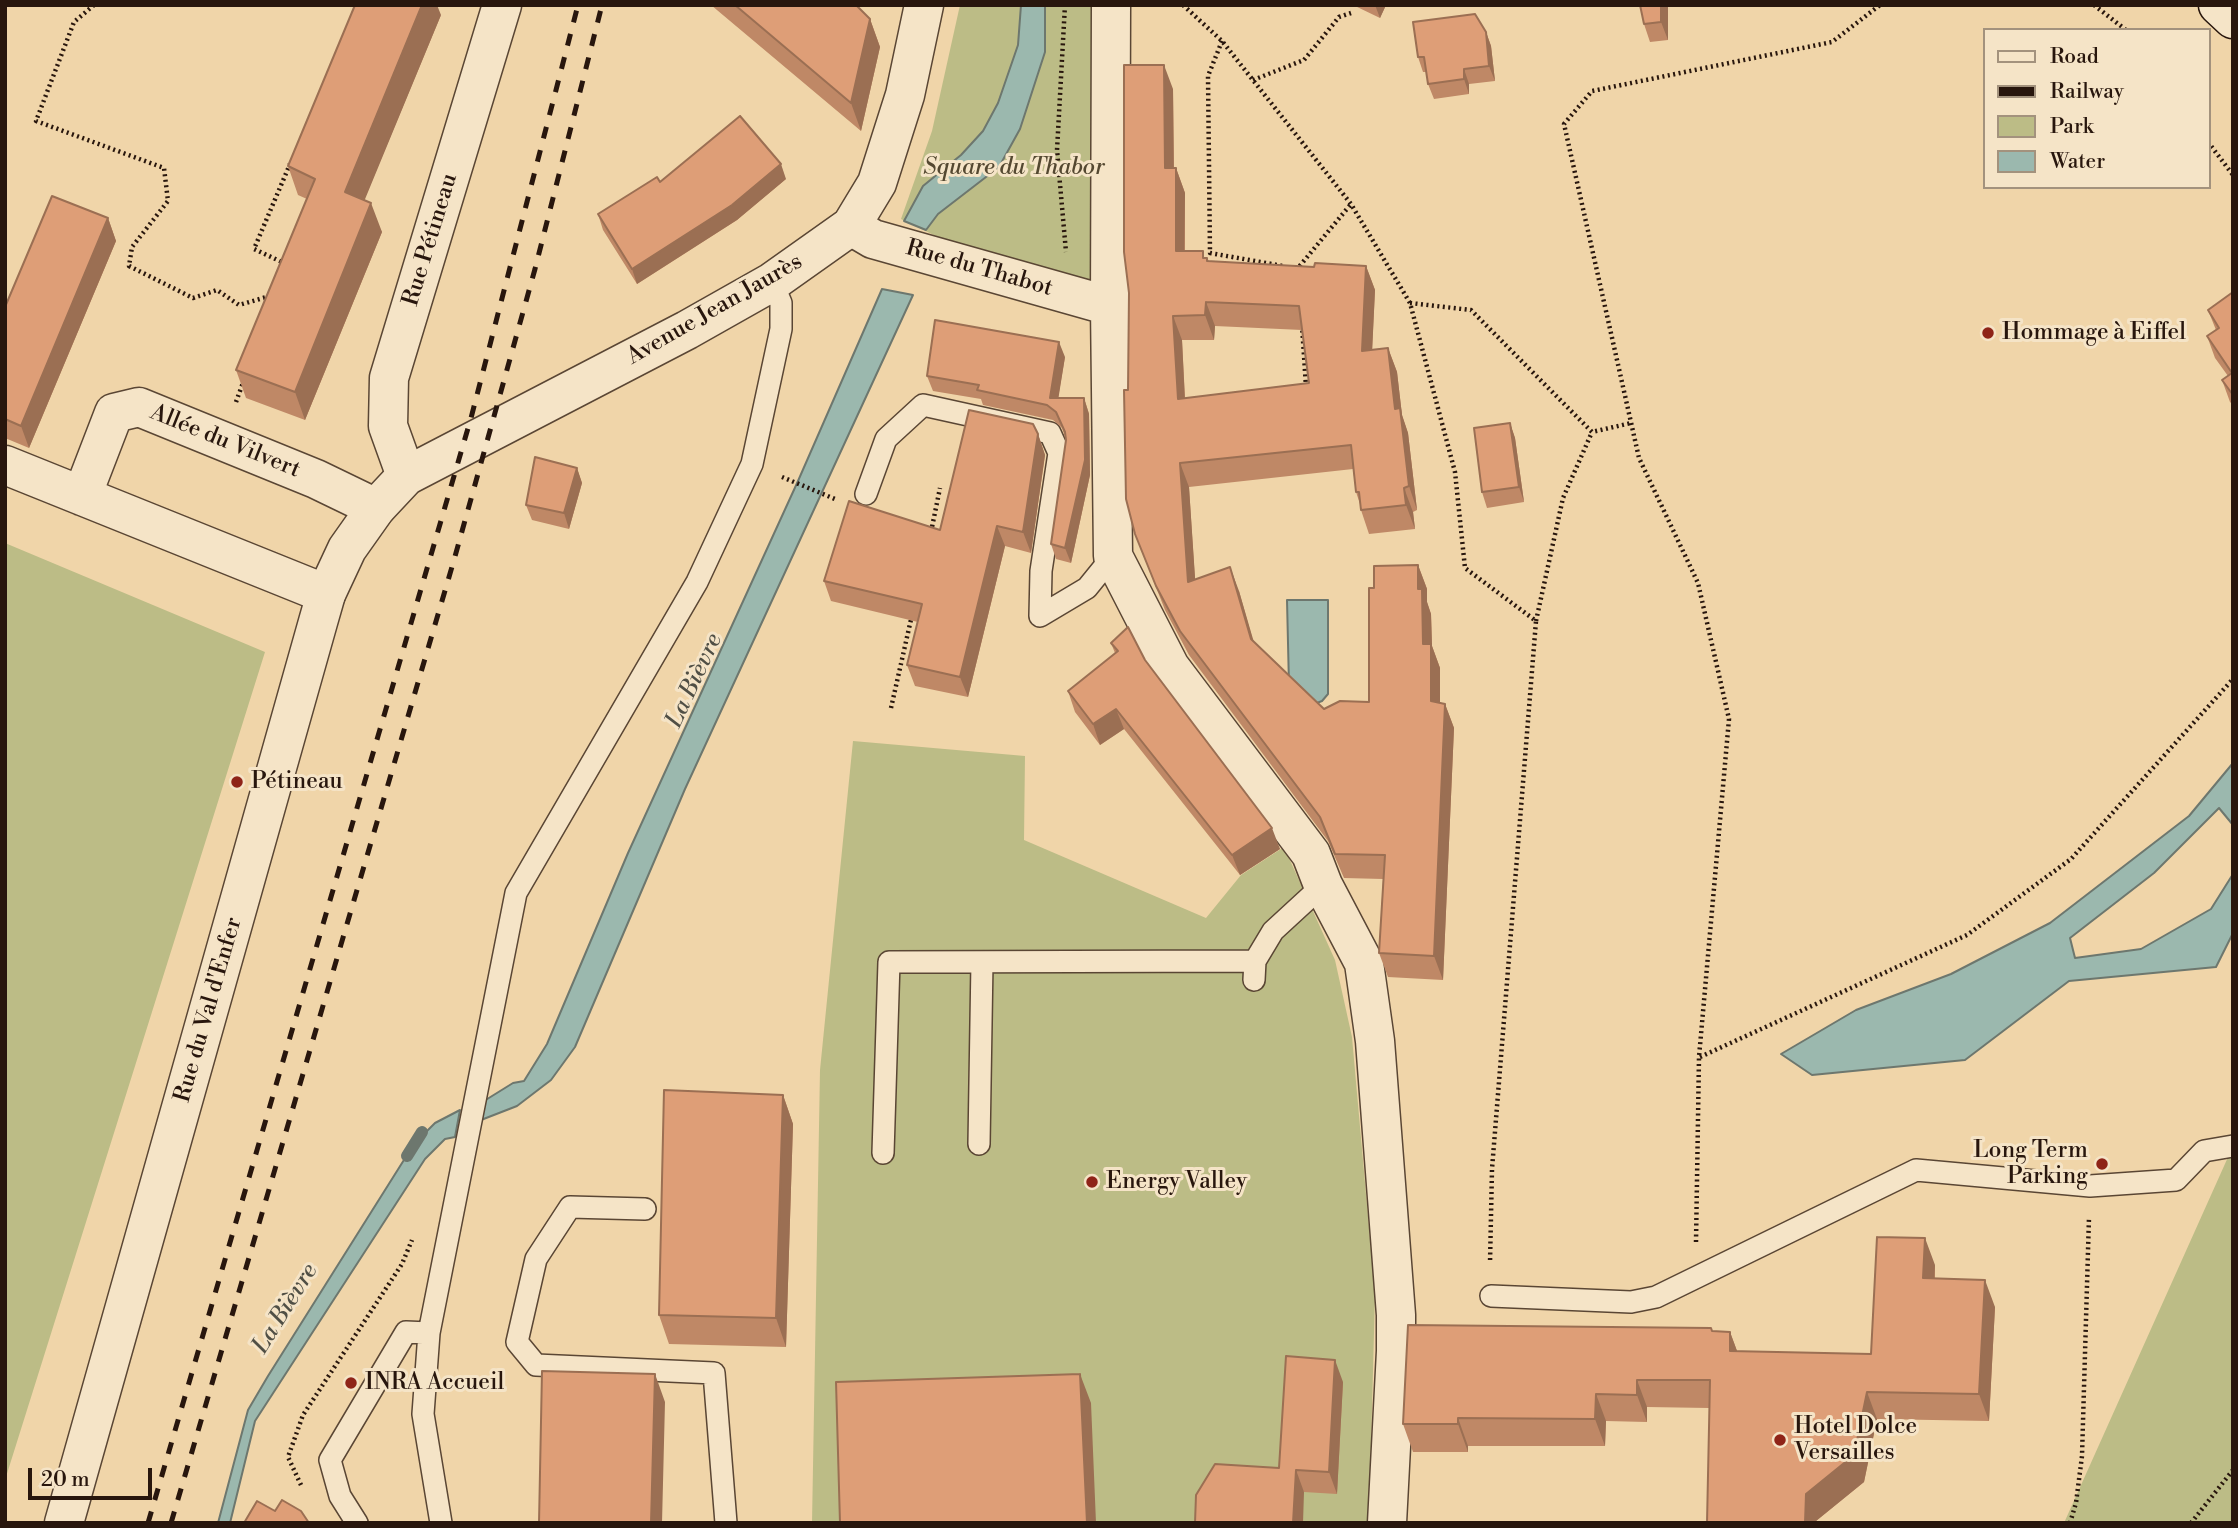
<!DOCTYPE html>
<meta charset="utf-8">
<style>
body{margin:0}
#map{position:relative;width:2238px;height:1528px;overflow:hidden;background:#f0d5a9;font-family:"Libre Bodoni",serif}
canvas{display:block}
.frame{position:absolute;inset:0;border:7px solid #28160d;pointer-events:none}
.legend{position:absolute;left:1983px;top:28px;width:228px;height:161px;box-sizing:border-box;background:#f5e4c7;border:2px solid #a3927d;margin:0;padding:9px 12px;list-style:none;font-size:21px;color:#28160d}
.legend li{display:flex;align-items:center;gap:14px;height:35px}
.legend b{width:35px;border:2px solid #a3927d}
.scale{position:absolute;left:28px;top:1468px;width:124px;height:32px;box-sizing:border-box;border:4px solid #28160d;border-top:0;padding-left:9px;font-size:21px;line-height:24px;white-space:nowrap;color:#28160d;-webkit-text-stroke:5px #f5e4c7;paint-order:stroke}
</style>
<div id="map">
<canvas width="2238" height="1528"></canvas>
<div class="frame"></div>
<ul class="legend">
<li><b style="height:9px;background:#f5e4c7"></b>Road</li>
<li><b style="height:9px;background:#28160d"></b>Railway</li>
<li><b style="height:19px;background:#bcbc86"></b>Park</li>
<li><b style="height:19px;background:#9bb8ae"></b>Water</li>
</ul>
<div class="scale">20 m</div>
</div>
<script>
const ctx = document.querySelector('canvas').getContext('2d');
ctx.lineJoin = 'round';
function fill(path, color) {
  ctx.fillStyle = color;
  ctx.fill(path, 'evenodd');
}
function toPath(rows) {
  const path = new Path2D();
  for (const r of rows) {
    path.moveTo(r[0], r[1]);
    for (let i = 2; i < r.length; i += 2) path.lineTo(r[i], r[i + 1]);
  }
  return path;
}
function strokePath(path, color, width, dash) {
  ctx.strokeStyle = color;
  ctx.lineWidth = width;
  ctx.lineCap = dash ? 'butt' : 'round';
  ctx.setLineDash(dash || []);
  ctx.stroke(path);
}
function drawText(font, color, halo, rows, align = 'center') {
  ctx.font = font + ' "Libre Bodoni",serif';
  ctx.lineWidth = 6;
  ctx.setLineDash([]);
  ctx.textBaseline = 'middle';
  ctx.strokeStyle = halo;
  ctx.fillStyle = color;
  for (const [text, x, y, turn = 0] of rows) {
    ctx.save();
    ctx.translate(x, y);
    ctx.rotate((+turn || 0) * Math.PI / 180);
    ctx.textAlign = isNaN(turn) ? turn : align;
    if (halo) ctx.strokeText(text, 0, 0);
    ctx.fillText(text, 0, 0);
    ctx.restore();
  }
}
fill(toPath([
 [960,5,1099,5,1110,306,948,242,901,219,932,131],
 [5,543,265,652,5,1480],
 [853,741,1025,756,1024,840,1206,918,1241,875,1284,847,1335,960,1352,1037,1375,1295,1369,1523,812,1523,820,1070],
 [2233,1146,2233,1523,2064,1523]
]), '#bcbc86');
const water = toPath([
 [1021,5,1045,5,1045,52,1020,129,999,167,938,214,926,230,904,221,923,186,961,155,983,131,998,103,1018,45,1021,5],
 [882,289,913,295,685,789,575,1047,551,1080,517,1106,481,1120,484,1101,513,1083,524,1081,547,1044,628,853,798,481,882,289],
 [1287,600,1328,600,1328,694,1322,701,1309,706,1289,686,1287,600],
 [2233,763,2233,825,2219,808,2154,873,2070,938,2075,958,2141,949,2211,909,2233,874,2233,933,2216,967,2069,981,1965,1060,1812,1075,1781,1054,1856,1010,1951,974,2050,923,2189,816,2233,763],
 [460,1110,455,1137,445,1139,425,1159,255,1421,230,1523,218,1523,248,1410,268,1376,414,1144,435,1123,460,1110]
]);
fill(water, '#9bb8ae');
strokePath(water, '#6d776e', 2);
strokePath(toPath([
 [407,1156,422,1132]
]), '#6d776e', 12);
const service = toPath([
 [866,494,886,439,923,405,1050,433,1059,453,1041,571,1040,616,1087,588,1113,556],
 [1254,980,1255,961,1273,931,1323,885],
 [979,1144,982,962],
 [883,1153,889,962,1255,961],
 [645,1209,570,1207,536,1259,517,1342,536,1365,714,1373,726,1523],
 [1491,1296,1631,1302,1656,1297,1916,1170,2090,1186,2176,1180,2204,1151,2233,1146],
 [357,1523,340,1496,330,1460,406,1332,429,1333],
 [441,1523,423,1414,429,1333,516,893,697,582,752,464,781,329,781,303,772,282]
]);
const minor = toPath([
 [1111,5,1110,306,1113,556,1170,667,1311,854,1323,885,1364,963,1375,1041,1396,1315,1396,1351,1387,1523],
 [851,226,873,239,1110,306],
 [5,465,326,594],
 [406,476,388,426,389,378,502,5],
 [82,496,114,413,139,407,316,479,376,508]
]);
const tertiary = toPath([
 [64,1523,318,622,326,594,347,549,376,508,406,476,687,330,772,282,851,226,877,183,905,95,924,5]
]);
const secondary = toPath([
 [2218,5,2233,19]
]);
strokePath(service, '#5a4634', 24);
strokePath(minor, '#5a4634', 41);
strokePath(tertiary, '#5a4634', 41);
strokePath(secondary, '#28160d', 41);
strokePath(toPath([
 [94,5,74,22,36,121,164,168,168,201,132,247,129,266,193,298,217,290,239,305,270,296],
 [1065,5,1057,150,1066,252],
 [1183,5,1222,41,1351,204,1410,303,1455,472,1465,568,1536,621,1492,1169,1490,1263],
 [2094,5,2126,30],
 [1222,41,1208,76,1210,253,1283,266],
 [1253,80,1304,60,1339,17,1351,13],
 [2208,142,2233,175],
 [286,264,254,249,290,164],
 [1298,271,1298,268,1351,204],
 [1410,303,1471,310,1592,432,1631,423],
 [1302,325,1306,387],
 [236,402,244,380],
 [782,477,835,499],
 [931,532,940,488],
 [1536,621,1563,498,1592,432],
 [891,708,912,615],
 [1700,1057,1967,935,2071,859,2233,679],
 [1696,1242,1699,1057,1729,719,1698,583,1639,458,1564,124,1592,91,1832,42,1880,5],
 [301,1485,288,1457,303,1415,402,1264,412,1240],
 [2070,1523,2076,1503,2082,1456,2089,1217],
 [2191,1523,2233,1470]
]), '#28160d', 4.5, [2, 3.5]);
strokePath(service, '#f5e4c7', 21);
strokePath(minor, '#f5e4c7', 38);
strokePath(tertiary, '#f5e4c7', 38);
strokePath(secondary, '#f5e4c7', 38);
strokePath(toPath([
 [148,1523,471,418,578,5],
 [171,1523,454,560,535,269,602,5]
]), '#28160d', 5, [12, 12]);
fill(toPath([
 [711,5,856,5,870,19,880,47,861,131],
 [1353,5,1386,5,1380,18],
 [1640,5,1668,5,1668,40,1650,42,1644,24],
 [441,15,364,200,382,232,305,420,246,398,236,370,307,199,298,195,288,166],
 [1486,32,1491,46,1495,81,1469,84,1469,94,1434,99,1428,84,1426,72,1423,72,1418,57],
 [1173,89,1174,168,1176,168,1185,193,1185,251,1207,258,1209,261,1314,267,1366,266,1375,290,1372,350,1388,348,1397,372,1402,415,1408,433,1417,510,1413,512,1415,529,1369,534,1361,510,1360,504,1356,492,1353,469,1189,487,1195,580,1239,591,1253,641,1324,709,1369,702,1374,588,1418,565,1427,589,1427,602,1431,614,1432,646,1440,668,1440,703,1445,704,1454,728,1443,980,1388,977,1379,953,1383,879,1344,878,1328,841,1189,655,1165,610,1135,534,1128,390],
 [1215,326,1302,330,1309,383,1185,398,1182,340,1214,340],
 [786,179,737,220,637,284,603,230,598,214,660,182],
 [108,218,116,241,29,448,5,438,5,307],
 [2233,292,2233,395,2228,376,2215,358,2207,336,2216,330,2208,310],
 [1065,357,1058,398,1084,398,1089,414,1090,475,1071,563,1056,559,1051,544,1066,440,1062,428,1053,420,983,405,981,399,933,391,927,376],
 [2222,380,2233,395,2233,405,2230,402],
 [1510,423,1515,438,1524,502,1487,508,1482,492],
 [1038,434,1045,455,1031,553,1005,546,968,697,915,686,907,665,918,622,831,601,824,581,940,530],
 [577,468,582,483,569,529,532,520,526,505],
 [1111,643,1145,660,1280,849,1240,875,1124,729,1100,745,1075,712,1068,691,1115,653],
 [783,1095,793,1124,786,1347,669,1344,659,1315],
 [1935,1265,1935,1278,1995,1307,1989,1421,1877,1419,1864,1482,1816,1521,1709,1408,1647,1407,1647,1422,1606,1421,1605,1446,1468,1446,1468,1452,1413,1452,1403,1424,1712,1331,1730,1332,1737,1351,1871,1354],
 [1343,1382,1337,1494,1304,1492,1279,1468]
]), '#bf8866');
fill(toPath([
 [422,5,437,5,441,15,356,221,345,192],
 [1375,5,1386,5,1380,18],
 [1661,5,1668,5,1668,40,1661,22],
 [870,19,880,47,861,131,851,103],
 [1486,32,1491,46,1495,81,1489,66],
 [1164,65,1173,89,1174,193,1165,168],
 [1464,69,1469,84,1469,94,1464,79],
 [781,164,786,179,737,220,637,284,632,269],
 [1176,168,1185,193,1184,275,1176,251],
 [371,203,382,232,305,420,295,392],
 [108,218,116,241,29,448,21,426],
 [1366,266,1375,290,1371,375,1362,351],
 [1206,302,1215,326,1214,340,1205,315],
 [1173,316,1182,340,1186,423,1178,399],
 [1059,342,1065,357,1056,413,1050,398],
 [1388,348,1397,372,1402,415,1408,433,1417,510,1409,486,1395,409],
 [1084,398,1089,414,1090,475,1071,563,1065,548],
 [1510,423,1515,438,1524,502,1519,487],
 [1038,434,1045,455,1031,553,1023,532],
 [1180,463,1189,487,1197,607,1188,582],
 [577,468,582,483,569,529,564,513],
 [1404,488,1413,512,1415,529,1406,505],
 [997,526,1005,546,968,697,960,677],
 [1418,565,1427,589,1427,602,1431,614,1432,646,1440,668,1440,726,1431,701,1423,644,1418,589],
 [1230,567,1239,591,1260,663,1251,639],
 [1445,704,1454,728,1443,980,1434,956],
 [1116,709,1124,729,1100,745,1093,724],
 [1272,828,1280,849,1240,875,1232,855],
 [783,1095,793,1124,786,1347,776,1318],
 [1925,1238,1935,1265,1933,1305,1923,1278],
 [1985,1280,1995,1307,1989,1421,1979,1394],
 [1730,1332,1740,1359,1730,1351],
 [1335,1360,1343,1382,1337,1494,1329,1472],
 [655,1374,665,1402,662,1523,651,1523],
 [1080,1374,1091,1403,1096,1523,1087,1523],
 [1637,1380,1647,1407,1647,1422,1637,1395],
 [1867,1392,1877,1419,1864,1482,1816,1521,1816,1523,1805,1523,1806,1494],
 [1596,1394,1606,1421,1605,1446,1595,1419],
 [1458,1418,1468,1446,1468,1452,1458,1424],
 [1296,1470,1304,1492,1303,1523,1293,1523]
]), '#9b6f53');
const building = toPath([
 [355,5,422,5,345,192,371,203,295,392,236,370,315,179,288,166,355,5],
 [735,5,856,5,870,19,851,103,735,5],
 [1640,5,1661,5,1661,22,1644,24,1640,5],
 [1475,14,1486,32,1489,66,1464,69,1464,79,1428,84,1424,57,1418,57,1413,22,1475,14],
 [1124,65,1164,65,1165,168,1176,168,1176,251,1203,251,1203,258,1207,258,1207,261,1314,267,1315,263,1366,266,1362,351,1388,348,1395,409,1400,408,1409,486,1404,488,1406,505,1361,510,1359,492,1356,492,1351,445,1180,463,1188,582,1230,567,1251,639,1324,709,1340,701,1369,702,1369,588,1374,588,1374,566,1418,565,1418,589,1422,589,1423,644,1431,644,1431,701,1445,704,1434,956,1379,953,1385,855,1335,854,1320,817,1180,631,1156,586,1135,534,1126,499,1124,390,1128,390,1129,293,1124,252,1124,65],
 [1206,302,1299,306,1309,383,1178,399,1173,316,1205,315,1206,302],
 [740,116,781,164,732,205,632,269,598,214,657,177,660,182,740,116],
 [52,196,108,218,21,426,5,419,5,307,52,196],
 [2233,292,2233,395,2222,380,2232,373,2207,336,2219,328,2208,310,2233,292],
 [935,320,1059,342,1050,398,1084,398,1085,460,1065,548,1051,544,1066,440,1065,432,1056,412,1047,405,977,390,979,385,927,376,935,320],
 [969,410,1033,424,1038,434,1023,532,997,526,960,677,907,665,922,604,824,581,849,501,940,530,969,410],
 [1510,423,1519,487,1482,492,1474,428,1510,423],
 [535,457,577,468,564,513,526,505,535,457],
 [1128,627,1145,660,1272,828,1232,855,1116,709,1093,724,1068,691,1118,651,1111,643,1128,627],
 [664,1090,783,1095,776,1318,659,1315,664,1090],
 [1877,1237,1925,1238,1923,1278,1985,1280,1979,1394,1867,1392,1854,1455,1806,1494,1805,1523,1707,1523,1710,1380,1637,1380,1637,1395,1596,1394,1595,1419,1458,1418,1458,1424,1403,1424,1408,1325,1711,1328,1712,1331,1730,1332,1730,1351,1871,1354,1877,1237],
 [1286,1356,1335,1360,1329,1472,1296,1470,1293,1523,1195,1523,1196,1495,1215,1464,1279,1468,1286,1356],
 [542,1371,655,1374,651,1523,539,1523,542,1371],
 [1080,1374,1087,1523,840,1523,836,1382,1080,1374],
 [282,1500,301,1511,309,1523,244,1523,257,1501,275,1511,282,1500]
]);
fill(building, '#de9e77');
strokePath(building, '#9b6f53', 2);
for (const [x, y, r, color] of [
 [1988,333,7,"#8f2418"],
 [237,782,7,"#8f2418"],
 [2102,1164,7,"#8f2418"],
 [1092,1182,7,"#8f2418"],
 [351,1383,7,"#8f2418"],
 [1780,1440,7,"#8f2418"]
]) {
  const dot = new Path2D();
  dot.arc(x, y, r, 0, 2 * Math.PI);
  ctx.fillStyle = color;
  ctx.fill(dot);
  strokePath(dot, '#f5e4c7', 2.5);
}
drawText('italic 23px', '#544831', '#f5e4c7', [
 ["Square du Thabor",1014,168]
]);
drawText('23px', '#28160d', '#f5e4c7', [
 ["Rue Pétineau",431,240,-73],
 ["Rue du Thabot",979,269,16],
 ["Avenue Jean Jaurès",715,310,-30],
 ["Allée du Vilvert",225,442,22],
 ["Rue du Val d'Enfer",209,1010,-74]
]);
drawText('23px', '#28160d', '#f5e4c7', [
 ["Hommage à Eiffel",2002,333],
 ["Pétineau",251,782],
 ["Long Term",2088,1151,"right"],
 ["Parking",2088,1177,"right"],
 ["Energy Valley",1106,1182],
 ["INRA Accueil",365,1383],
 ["Hotel Dolce",1794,1427],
 ["Versailles",1794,1453]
], 'left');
drawText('italic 24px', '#504f45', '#f5e4c7', [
 ["La Bièvre",695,681,-65],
 ["La Bièvre",286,1309,-58]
]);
</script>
